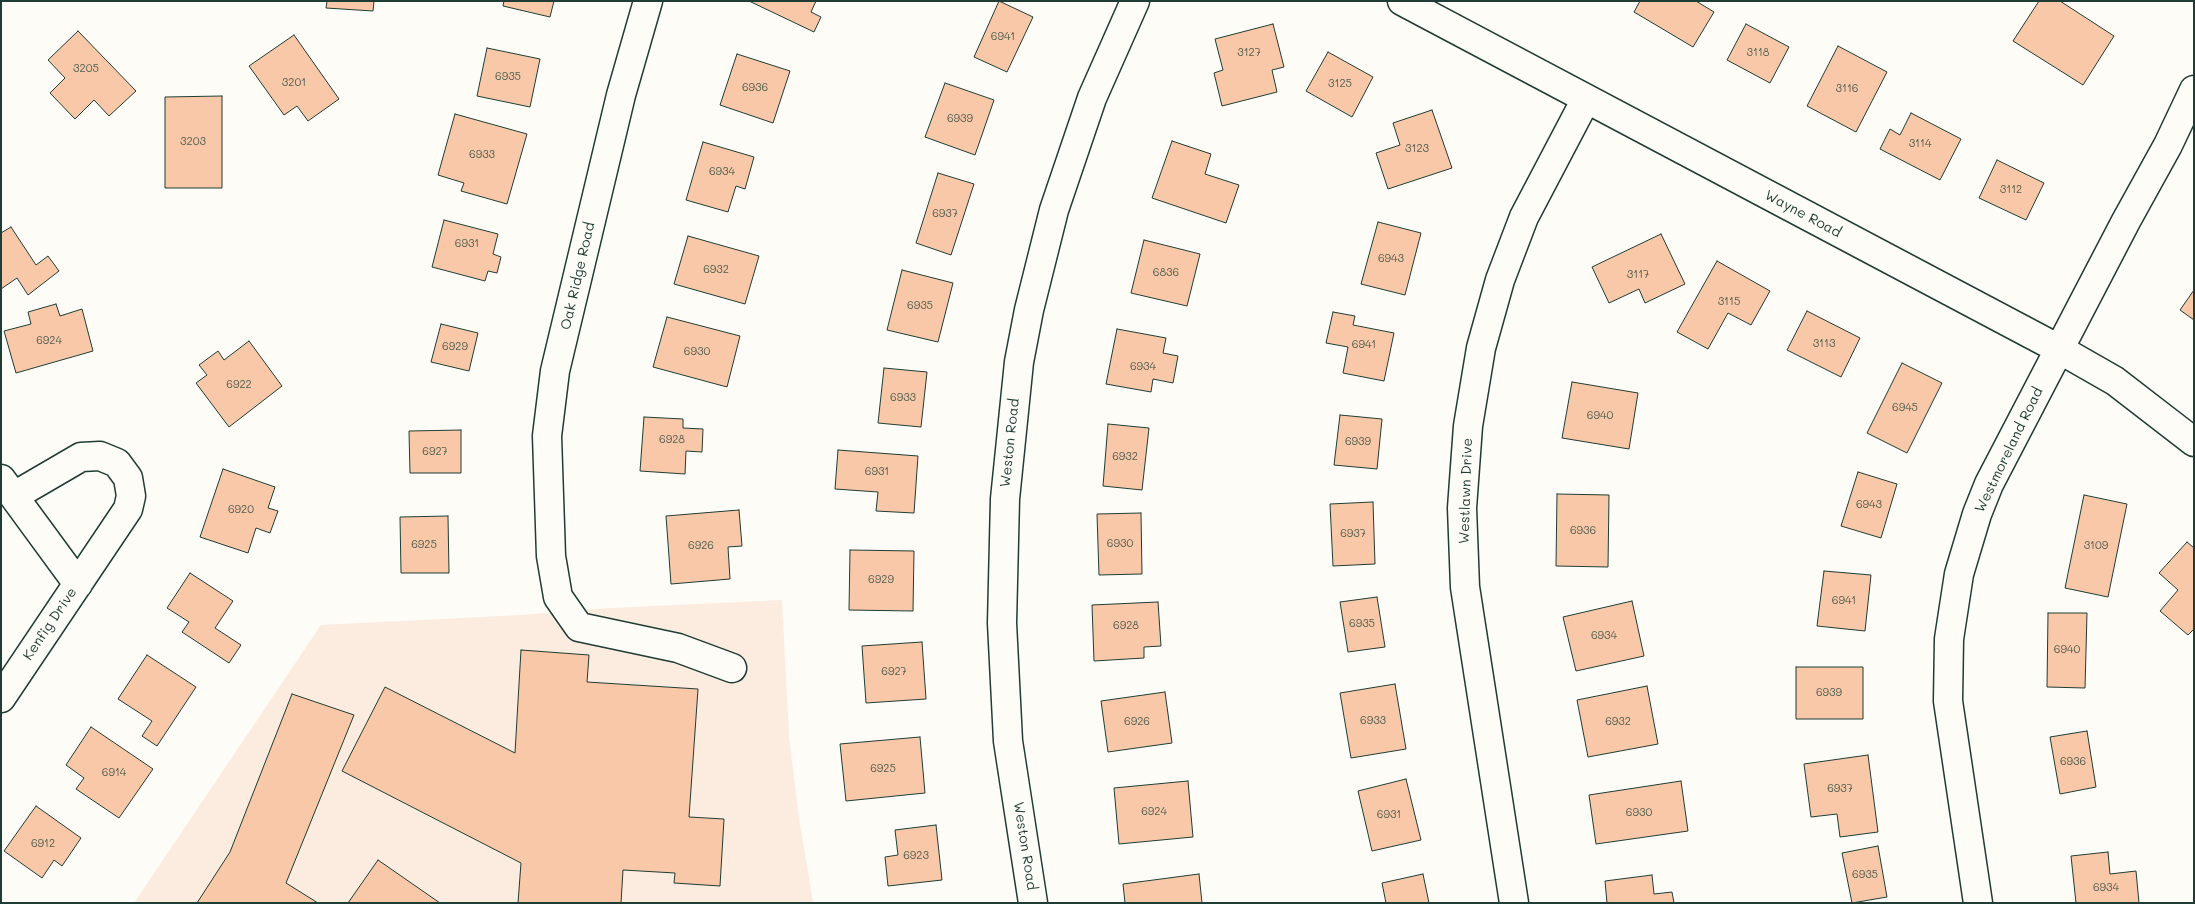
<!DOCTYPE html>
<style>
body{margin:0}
#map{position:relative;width:2195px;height:904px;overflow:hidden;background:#fdfcf7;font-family:Mali,sans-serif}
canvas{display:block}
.frame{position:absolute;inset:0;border:2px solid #1f3d34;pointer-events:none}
</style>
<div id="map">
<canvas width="2195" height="904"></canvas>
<div class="frame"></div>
</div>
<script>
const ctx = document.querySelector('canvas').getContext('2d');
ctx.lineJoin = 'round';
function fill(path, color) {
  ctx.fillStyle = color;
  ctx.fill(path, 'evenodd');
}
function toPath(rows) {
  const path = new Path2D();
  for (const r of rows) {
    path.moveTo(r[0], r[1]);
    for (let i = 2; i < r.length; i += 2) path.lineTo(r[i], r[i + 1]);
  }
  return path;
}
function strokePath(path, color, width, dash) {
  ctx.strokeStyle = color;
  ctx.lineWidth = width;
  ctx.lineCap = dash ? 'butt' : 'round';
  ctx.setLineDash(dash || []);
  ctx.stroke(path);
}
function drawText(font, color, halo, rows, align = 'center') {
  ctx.font = font + ' Mali,sans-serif';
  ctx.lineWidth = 4;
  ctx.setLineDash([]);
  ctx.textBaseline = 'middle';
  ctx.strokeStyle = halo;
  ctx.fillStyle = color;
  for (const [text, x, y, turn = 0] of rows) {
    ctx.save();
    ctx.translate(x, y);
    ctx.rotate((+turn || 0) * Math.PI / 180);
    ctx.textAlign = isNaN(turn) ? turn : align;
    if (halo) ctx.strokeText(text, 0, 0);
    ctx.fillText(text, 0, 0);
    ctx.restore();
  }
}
fill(toPath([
 [782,600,789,737,799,818,813,903,134,903,321,625,521,615,592,609]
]), '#fcecdf');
const building = toPath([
 [327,1,374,1,373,11,326,8,327,1],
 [504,1,554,1,550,17,503,6,504,1],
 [749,1,816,1,811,12,821,17,814,32,749,1],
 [999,1,1033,17,1007,72,974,57,999,1],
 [1640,1,1696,1,1714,12,1693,47,1634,12,1640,1],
 [2039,1,2060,1,2114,36,2083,85,2013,41,2039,1],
 [1273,24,1284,67,1272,70,1277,92,1222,106,1214,73,1223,70,1215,39,1273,24],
 [1746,24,1789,47,1770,83,1727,60,1746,24],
 [78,31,136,91,109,116,94,100,75,119,50,93,65,78,48,60,78,31],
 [294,35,339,99,308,121,297,106,284,115,249,66,294,35],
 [1838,46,1887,72,1856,132,1807,106,1838,46],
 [487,48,540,59,530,107,477,96,487,48],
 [1328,52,1373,77,1352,117,1306,91,1328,52],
 [737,54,790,71,773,123,720,105,737,54],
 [945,83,994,100,975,155,925,137,945,83],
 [222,96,222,188,165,188,165,97,222,96],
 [1432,110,1452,168,1388,189,1376,153,1400,145,1393,123,1432,110],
 [1911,113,1961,139,1940,180,1880,149,1890,129,1900,135,1911,113],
 [455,114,527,134,507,204,461,191,464,183,438,175,455,114],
 [1172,141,1211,154,1205,174,1239,185,1226,223,1152,198,1172,141],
 [703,142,754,157,745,189,736,186,728,212,686,200,703,142],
 [1997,160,2044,183,2026,220,1979,198,1997,160],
 [938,173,974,184,951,255,916,243,938,173],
 [444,220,498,234,493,254,501,257,497,273,488,271,485,281,432,267,444,220],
 [1378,222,1421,233,1405,295,1361,284,1378,222],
 [11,227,36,265,48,256,59,271,28,295,17,278,1,289,1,233,11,227],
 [1661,234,1685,284,1645,303,1639,289,1609,303,1592,267,1661,234],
 [688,236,759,256,745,304,674,284,688,236],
 [1144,240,1200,254,1187,306,1131,293,1144,240],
 [1717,261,1770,291,1751,325,1728,313,1708,349,1677,332,1717,261],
 [902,270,953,283,938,342,887,330,902,270],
 [2194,290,2194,320,2180,310,2194,290],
 [56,304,60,316,82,309,93,351,16,373,4,331,31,324,28,312,56,304],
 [1807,311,1860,338,1841,377,1787,350,1807,311],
 [1333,312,1355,316,1353,325,1394,333,1384,381,1343,373,1348,347,1326,343,1333,312],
 [667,317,740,336,727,387,653,367,667,317],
 [441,324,478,333,469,371,431,362,441,324],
 [1117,329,1166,338,1163,353,1178,356,1173,383,1153,379,1151,392,1106,384,1117,329],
 [249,341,282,386,229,427,196,383,207,375,199,365,218,351,224,360,249,341],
 [1902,363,1942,383,1907,453,1867,433,1902,363],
 [884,368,927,372,921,427,878,423,884,368],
 [1572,382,1638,393,1629,449,1562,438,1572,382],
 [1340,415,1382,419,1377,469,1334,465,1340,415],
 [644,417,683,419,683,428,703,429,702,452,686,451,685,474,640,471,644,417],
 [1108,424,1149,428,1142,490,1103,486,1108,424],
 [461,430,461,473,410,473,409,431,461,430],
 [838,450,918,456,914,513,876,511,878,492,835,489,838,450],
 [223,469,275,487,268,508,278,511,270,533,256,528,248,553,200,537,223,469],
 [1858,472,1897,484,1881,538,1841,526,1858,472],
 [1557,494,1609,495,1608,567,1556,566,1557,494],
 [2084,495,2127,504,2108,597,2065,588,2084,495],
 [1373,502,1375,564,1333,566,1330,504,1373,502],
 [739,510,742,546,728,547,730,579,671,584,666,516,739,510],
 [1141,513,1142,574,1099,575,1097,514,1141,513],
 [448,516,449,573,401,573,400,517,448,516],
 [2187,542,2194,548,2194,629,2188,635,2160,611,2178,590,2159,573,2187,542],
 [850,550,914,551,913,611,849,610,850,550],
 [1824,571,1871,575,1865,631,1817,626,1824,571],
 [190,573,233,601,215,628,241,645,229,663,182,632,189,622,167,608,190,573],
 [1377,597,1385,647,1348,652,1340,602,1377,597],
 [1632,601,1644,656,1576,671,1563,617,1632,601],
 [1158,602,1161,646,1144,647,1144,658,1094,661,1092,605,1158,602],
 [2048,613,2087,613,2085,688,2047,687,2048,613],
 [922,642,926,699,866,703,862,646,922,642],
 [521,650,589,655,587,682,698,689,689,817,724,819,720,886,674,883,675,873,623,870,621,903,518,903,521,863,342,771,385,687,515,753,521,650],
 [147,655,196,687,157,746,142,736,152,721,118,699,147,655],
 [1796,667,1863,667,1863,719,1796,719,1796,667],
 [1395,684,1406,749,1351,758,1340,693,1395,684],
 [1647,686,1658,744,1588,757,1577,700,1647,686],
 [1165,692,1172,743,1108,752,1101,701,1165,692],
 [292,694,354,715,286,883,318,903,197,903,230,852,292,694],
 [91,727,153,769,119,818,76,789,84,778,66,765,91,727],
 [2087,731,2096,787,2060,794,2050,737,2087,731],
 [920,737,925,793,846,801,840,744,920,737],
 [1868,755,1878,832,1840,837,1837,814,1811,817,1804,764,1868,755],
 [1406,779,1421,840,1372,851,1358,791,1406,779],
 [1188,781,1193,837,1119,844,1114,788,1188,781],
 [1681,781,1688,831,1596,844,1589,795,1681,781],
 [36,806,81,838,62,866,54,860,42,878,4,851,36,806],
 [936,825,942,880,888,886,885,857,898,855,895,830,936,825],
 [1878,846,1887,897,1852,903,1842,853,1878,846],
 [2108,852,2110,874,2136,871,2139,903,2076,903,2071,856,2108,852],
 [378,860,440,903,348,903,378,860],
 [1199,874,1202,903,1125,903,1123,884,1199,874],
 [1423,874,1429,903,1386,903,1382,883,1423,874],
 [1652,875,1654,894,1672,892,1674,903,1607,903,1605,881,1652,875]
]);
fill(building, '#f8c8a8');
strokePath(building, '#1f3d34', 1);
const minor = toPath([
 [648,1,621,95,555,371,547,436,551,556,558,597,579,627,678,648,732,668],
 [1402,1,2059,349,2115,381,2194,442],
 [1,479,78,584],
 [1,698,128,509,131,496,128,478,117,463,100,456,81,457,14,496],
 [1033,903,1008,741,1002,623,1005,499,1019,362,1029,310,1054,210,1092,98,1135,1],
 [1514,903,1465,587,1462,508,1468,426,1481,348,1500,280,1524,217,1586,99],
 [1978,903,1948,701,1949,639,1959,574,1977,514,1989,484,2126,221,2168,145,2194,90]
]);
strokePath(minor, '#1f3d34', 31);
strokePath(minor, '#fdfcf7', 28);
drawText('11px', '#556051', null, [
 ["6941",1003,37],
 ["3127",1249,53],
 ["3118",1758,53],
 ["3205",86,69],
 ["6935",508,77],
 ["3201",294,83],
 ["3125",1340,84],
 ["6936",755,88],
 ["3116",1847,89],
 ["6939",960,119],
 ["3203",193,142],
 ["3114",1920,144],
 ["3123",1417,149],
 ["6933",482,155],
 ["6934",722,172],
 ["3112",2011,190],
 ["6937",945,214],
 ["6931",467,244],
 ["6943",1391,259],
 ["6932",716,270],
 ["6836",1166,273],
 ["3117",1638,275],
 ["3115",1729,302],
 ["6935",920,306],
 ["6924",49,341],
 ["3113",1824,344],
 ["6941",1364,345],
 ["6929",455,347],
 ["6930",697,352],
 ["6934",1143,367],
 ["6922",239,385],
 ["6933",903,398],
 ["6945",1905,408],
 ["6940",1600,416],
 ["6928",672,440],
 ["6939",1358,442],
 ["6927",435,452],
 ["6932",1125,457],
 ["6931",877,472],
 ["6943",1869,505],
 ["6920",241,510],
 ["6936",1583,531],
 ["6937",1353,534],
 ["6930",1120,544],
 ["6925",424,545],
 ["6926",701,546],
 ["3109",2096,546],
 ["6929",881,580],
 ["6941",1844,601],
 ["6935",1362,624],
 ["6928",1126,626],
 ["6934",1604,636],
 ["6940",2067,650],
 ["6927",894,672],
 ["6939",1829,693],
 ["6933",1373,721],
 ["6926",1137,722],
 ["6932",1618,722],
 ["6936",2073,762],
 ["6925",883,769],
 ["6914",114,773],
 ["6937",1840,789],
 ["6924",1154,812],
 ["6930",1639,813],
 ["6931",1389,815],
 ["6912",43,844],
 ["6923",916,856],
 ["6935",1865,875],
 ["6934",2106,888]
]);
drawText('14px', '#1f3d34', '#fdfcf7', [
 ["Wayne Road",1803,214,28],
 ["Oak Ridge Road",578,276,-77],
 ["Weston Road",1010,443,-84],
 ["Westmoreland Road",2009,450,-64],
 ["Westlawn Drive",1466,491,-88],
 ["Kenfig Drive",50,624,-56],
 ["Weston Road",1025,846,81]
]);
</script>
